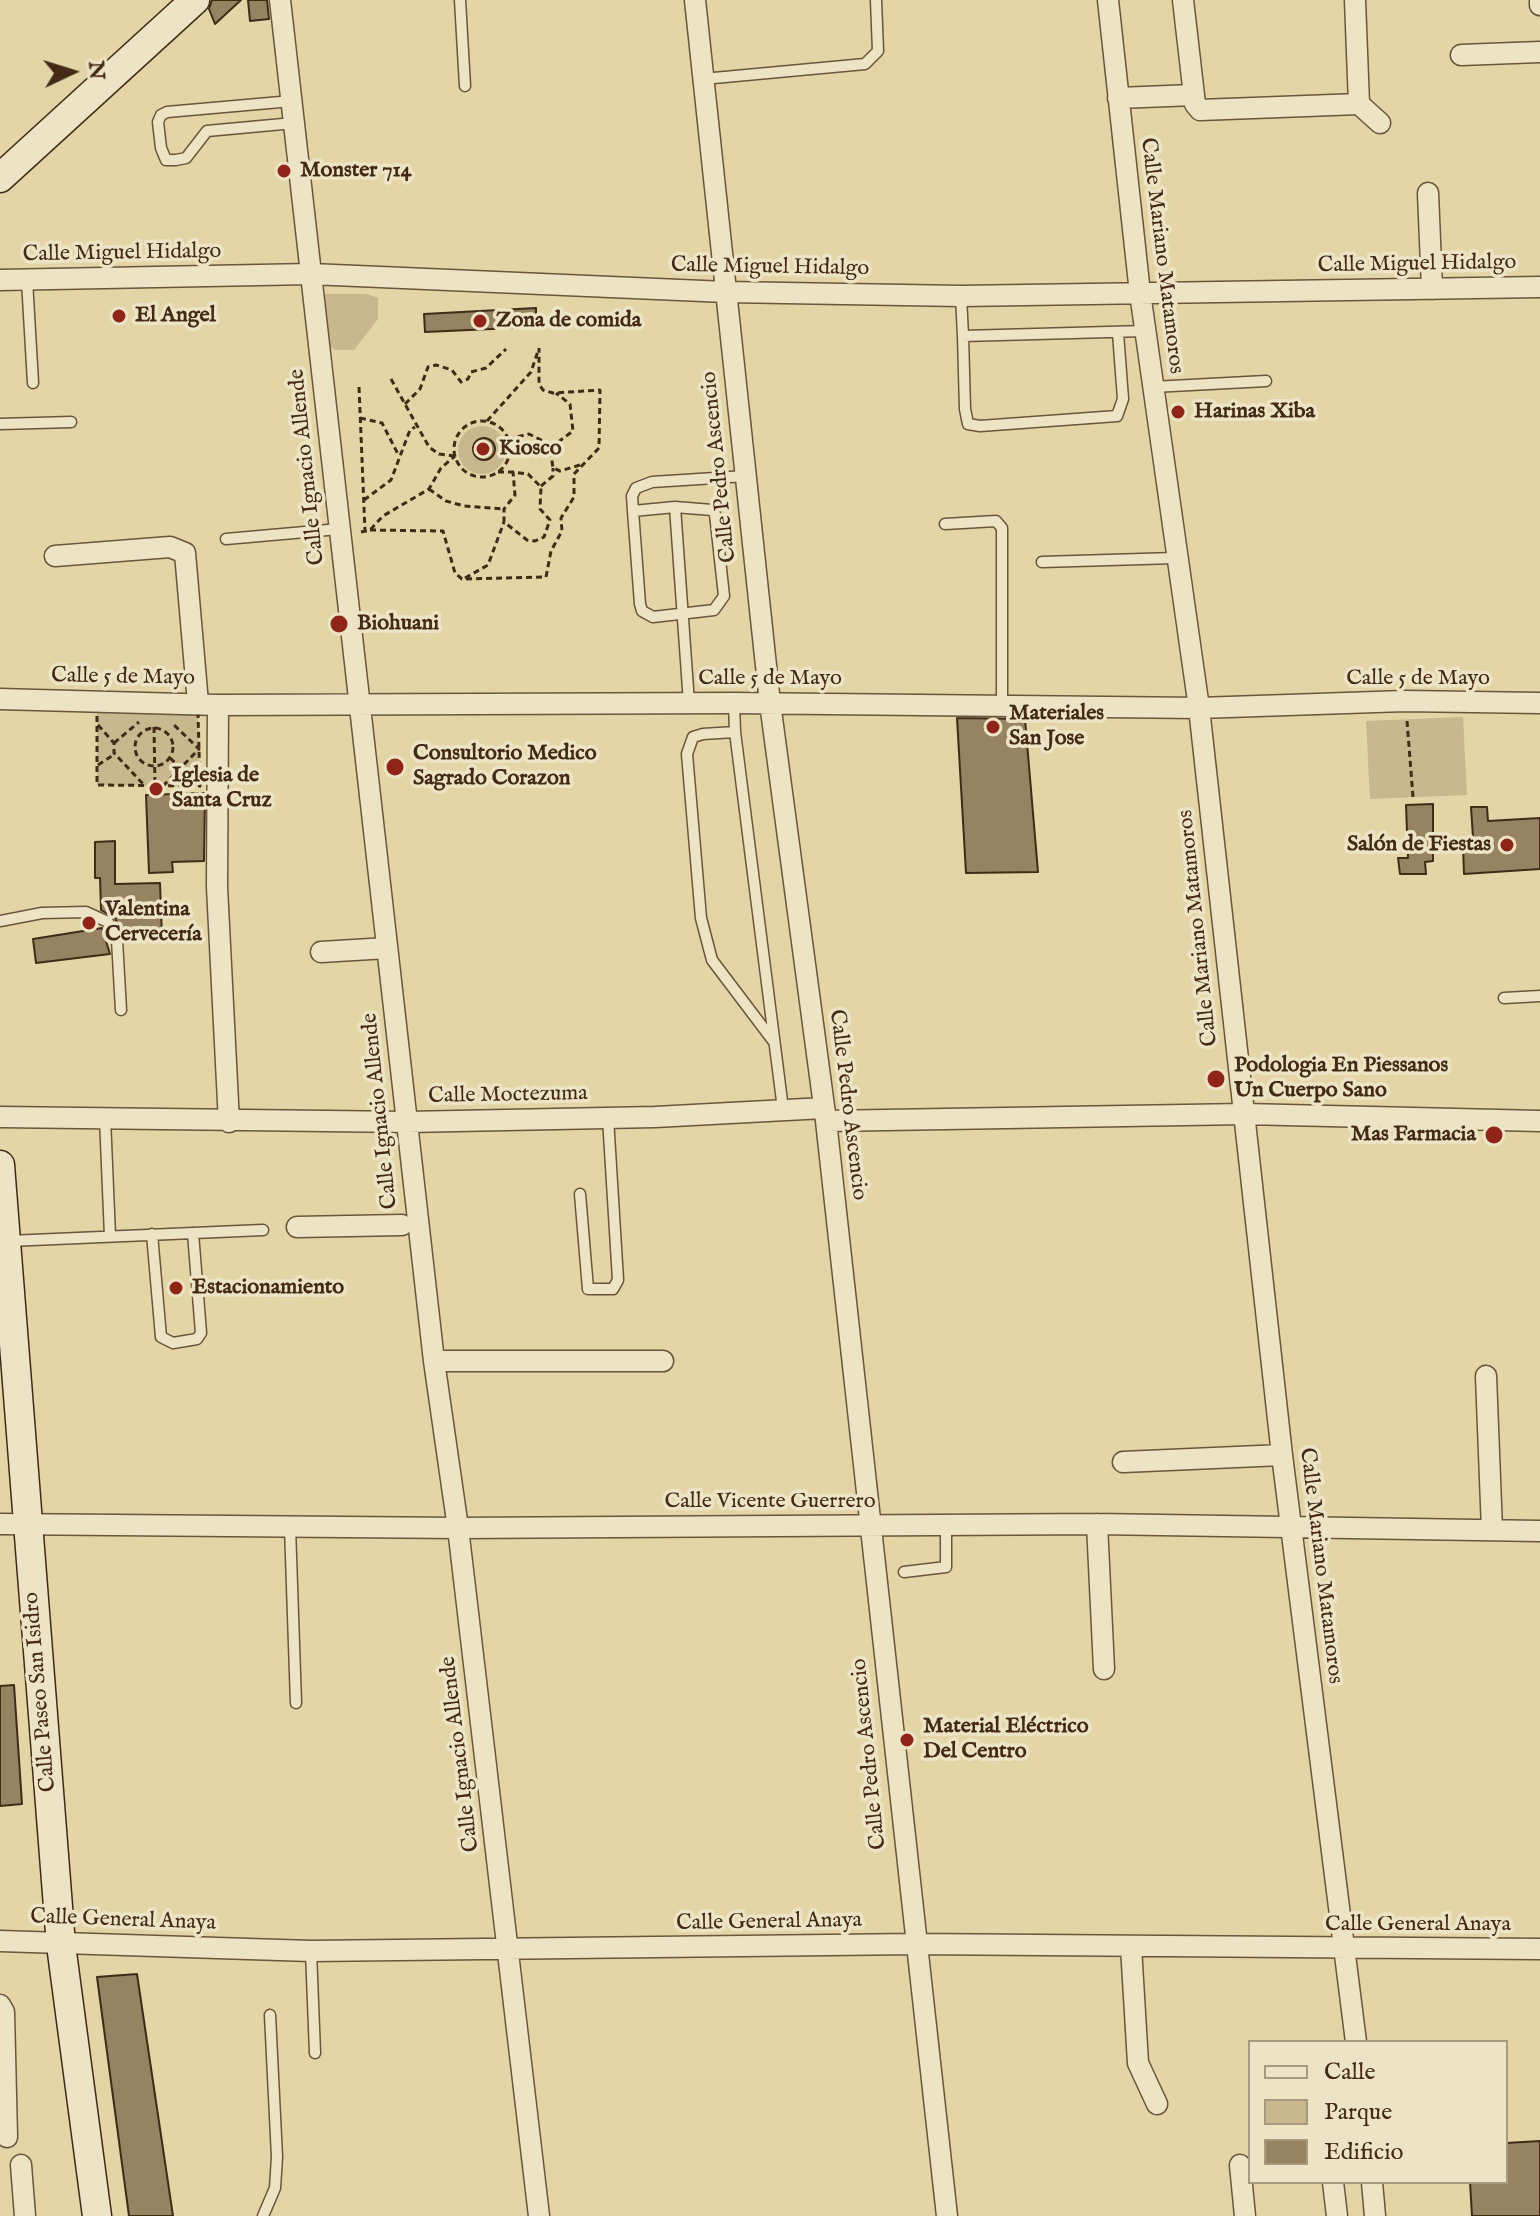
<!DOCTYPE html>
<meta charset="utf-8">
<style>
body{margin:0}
#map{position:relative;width:1540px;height:2216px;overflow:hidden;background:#e3d5a6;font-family:"IM FELL English",serif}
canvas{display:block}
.legend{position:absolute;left:1248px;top:2040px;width:260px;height:144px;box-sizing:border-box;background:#ede4c5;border:2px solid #a99a7f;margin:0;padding:10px 14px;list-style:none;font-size:24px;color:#432a17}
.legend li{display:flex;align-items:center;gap:16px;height:40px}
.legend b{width:40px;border:2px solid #a99a7f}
.north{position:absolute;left:32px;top:32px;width:80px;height:80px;-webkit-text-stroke:6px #ede4c5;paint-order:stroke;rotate:86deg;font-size:22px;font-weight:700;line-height:32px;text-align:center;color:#432a17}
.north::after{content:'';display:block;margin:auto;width:28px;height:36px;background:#432a17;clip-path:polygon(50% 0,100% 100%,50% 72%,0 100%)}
</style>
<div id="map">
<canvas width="1540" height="2216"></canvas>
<ul class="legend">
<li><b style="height:10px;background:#ede4c5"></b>Calle</li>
<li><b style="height:22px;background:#c8b88e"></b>Parque</li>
<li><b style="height:22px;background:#968361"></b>Edificio</li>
</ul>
<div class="north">N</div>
</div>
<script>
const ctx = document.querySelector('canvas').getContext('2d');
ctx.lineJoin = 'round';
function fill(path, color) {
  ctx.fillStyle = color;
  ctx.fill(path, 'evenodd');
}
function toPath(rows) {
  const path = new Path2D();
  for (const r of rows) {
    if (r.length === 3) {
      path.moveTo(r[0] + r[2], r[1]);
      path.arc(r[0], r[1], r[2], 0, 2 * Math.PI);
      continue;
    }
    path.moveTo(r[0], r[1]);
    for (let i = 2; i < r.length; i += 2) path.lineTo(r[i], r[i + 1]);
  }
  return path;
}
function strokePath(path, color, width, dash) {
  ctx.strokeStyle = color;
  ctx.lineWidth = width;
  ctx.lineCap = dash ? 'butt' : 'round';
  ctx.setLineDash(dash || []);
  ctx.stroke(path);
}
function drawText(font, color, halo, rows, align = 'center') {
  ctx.font = font + ' "IM FELL English",serif';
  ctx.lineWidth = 7;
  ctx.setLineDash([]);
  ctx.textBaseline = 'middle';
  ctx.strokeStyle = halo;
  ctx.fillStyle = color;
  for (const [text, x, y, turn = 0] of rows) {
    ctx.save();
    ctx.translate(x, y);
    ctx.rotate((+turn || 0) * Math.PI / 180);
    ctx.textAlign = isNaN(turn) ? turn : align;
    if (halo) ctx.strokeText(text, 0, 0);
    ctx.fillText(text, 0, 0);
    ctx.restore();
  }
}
fill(toPath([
 [321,294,367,294,378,298,378,319,354,350,335,350,325,343],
 [482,450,24],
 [97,709,198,713,200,786,97,785],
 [1463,717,1467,795,1370,799,1366,721]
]), '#c8b88e');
const building = toPath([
 [212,0,241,0,215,24,209,9,212,0],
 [248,0,267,0,269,19,250,21,248,0],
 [536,308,536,327,425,332,424,314,536,308],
 [484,449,11],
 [957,718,1025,719,1038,872,966,873,957,718],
 [205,793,204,861,172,862,173,872,149,873,146,795,205,793],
 [1433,804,1433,861,1425,862,1426,874,1400,874,1398,858,1408,858,1406,805,1433,804],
 [1471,807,1487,807,1488,821,1540,818,1540,869,1464,874,1463,846,1468,846,1467,837,1473,837,1471,807],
 [115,841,115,884,160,883,162,937,124,937,115,918,101,910,100,878,95,878,95,842,115,841],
 [102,928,110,954,36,963,33,939,102,928],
 [14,1685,22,1804,0,1806,0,1686,14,1685],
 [137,1974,173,2216,129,2216,97,1977,137,1974],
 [1540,2141,1540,2216,1472,2216,1470,2182,1506,2182,1506,2143,1540,2141]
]);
fill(building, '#968361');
strokePath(building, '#432a17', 2);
const service = toPath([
 [460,0,465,86],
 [703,79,865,64,878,51,876,0],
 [292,101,167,112,161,115,158,122,161,148,166,160,176,160,186,158,207,131,294,123],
 [27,280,33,383],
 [961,296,963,336],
 [1118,333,1123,399,1117,416,980,426,968,424,965,409,963,336,1145,331],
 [1153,387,1266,381],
 [0,424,71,422],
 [675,507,689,703],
 [633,511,675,507,712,510,715,514,724,596,714,610,653,617,642,611,640,604,633,511,632,496,636,488,652,482,746,476],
 [945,524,996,521,1002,528,1002,704],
 [226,539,339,529],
 [1042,562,1175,558],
 [734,703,735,732],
 [0,921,42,913,86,912,108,922,117,940,121,1010],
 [1504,998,1540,996],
 [774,1042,712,960,701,918,687,754,693,737,703,734,735,732,783,1109],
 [105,1118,110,1236],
 [580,1194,588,1289,613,1289,618,1280,608,1118],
 [152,1234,161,1337,173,1343,197,1339,201,1333,193,1233],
 [9,1241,263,1230],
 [290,1527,296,1703],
 [904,1572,946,1567,946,1525],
 [311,1951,315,2053],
 [263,2216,275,2188,277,2157,270,2015]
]);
const minor = toPath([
 [280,0,434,1361,458,1528,539,2216],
 [695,0,770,703,826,1121,947,2216],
 [1108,0,1140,293,1199,708,1282,1455,1356,2042],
 [1183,0,1195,104,1200,110,1359,104],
 [1355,0,1359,104,1380,123],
 [1540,0,1540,5],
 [1461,55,1540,52],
 [1118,98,1194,95],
 [1428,193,1432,289],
 [0,280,311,274,726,292,961,296,1540,287],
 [55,556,170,547,185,553,198,703],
 [0,699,218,705,734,703,1199,708,1405,701,1540,703],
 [218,705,217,887,229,1122],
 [321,952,387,948],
 [0,1117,407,1122,655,1117,824,1108],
 [826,1121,1244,1114,1540,1121],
 [297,1227,402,1225],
 [434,1361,663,1361],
 [1486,1376,1492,1530],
 [1123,1462,1282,1455],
 [0,1524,458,1528,1097,1524,1540,1531],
 [1097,1524,1104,1669],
 [0,1941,311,1951,915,1944,1540,1949],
 [1131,1947,1138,2063,1157,2104],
 [0,2005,4,2012,7,2137],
 [21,2165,25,2216],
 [1240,2165,1245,2216],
 [1333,2182,1337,2216],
 [1372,2182,1375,2216]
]);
const secondary = toPath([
 [0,178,195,0],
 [0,1165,61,1945,97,2216]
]);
strokePath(service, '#6b553b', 13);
strokePath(minor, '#6b553b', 23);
strokePath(secondary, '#432a17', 31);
strokePath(toPath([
 [391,379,429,447,439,454,455,456],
 [359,387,365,531],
 [405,404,420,389,428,367,436,365,452,370,461,382,468,379,471,372,486,368,506,349],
 [360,418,382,423,399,456],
 [487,421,531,372,538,351],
 [482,449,28],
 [508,439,529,434,545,442,550,448,553,468,560,471,580,465],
 [550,448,573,431,570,404,556,393],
 [498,472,513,472,528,474,541,487,540,509,550,520,544,537,535,541,527,540,504,522,504,509,515,495,513,472],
 [541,486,553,476,553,468],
 [429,489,446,501,464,506,503,509],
 [364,500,391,480,410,430,415,427],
 [370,530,443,531,455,573,462,579,546,577,551,551,562,531,561,518,574,497,574,474,599,448,600,390,553,393,543,390,539,384,539,348],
 [361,532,370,530,383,516,429,489,441,468,455,456],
 [465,578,488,565,504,522],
 [97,709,198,713,200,786,97,785,97,709],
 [1407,721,1413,797],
 [98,725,114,743,114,753,145,786],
 [154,727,155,786],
 [154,747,19],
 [114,743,139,722],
 [170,758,182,769],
 [98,765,115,754],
 [163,786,199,749,173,724]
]), '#432a17', 3, [6, 4]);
strokePath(service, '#ede4c5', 10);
strokePath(minor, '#ede4c5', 20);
strokePath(secondary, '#ede4c5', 28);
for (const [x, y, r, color] of [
 [284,171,8,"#8f2418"],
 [119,316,8,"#8f2418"],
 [480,321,8,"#8f2418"],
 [1178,412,8,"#8f2418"],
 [483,449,8,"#8f2418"],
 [339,624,10,"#8f2418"],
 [993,727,8,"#8f2418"],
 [395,767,10,"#8f2418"],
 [156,789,8,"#8f2418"],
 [1507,845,8,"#8f2418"],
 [89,923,8,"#8f2418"],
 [1216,1079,10,"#8f2418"],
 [1494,1135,10,"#8f2418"],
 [176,1288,8,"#8f2418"],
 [907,1740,8,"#8f2418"]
]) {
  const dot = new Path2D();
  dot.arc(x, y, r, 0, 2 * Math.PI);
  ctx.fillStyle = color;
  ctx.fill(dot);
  strokePath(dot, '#ede4c5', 3);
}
drawText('bold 22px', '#432a17', '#ede4c5', [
 ["Monster 714",300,171],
 ["El Angel",135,316],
 ["Zona de comida",496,321],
 ["Harinas Xiba",1194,412],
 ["Kiosco",499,449],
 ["Biohuani",357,624],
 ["Materiales",1009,714],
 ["San Jose",1009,739],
 ["Consultorio Medico",413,754],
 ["Sagrado Corazon",413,779],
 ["Iglesia de",172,776],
 ["Santa Cruz",172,801],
 ["Salón de Fiestas",1491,845,"right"],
 ["Valentina",105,910],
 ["Cervecería",105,935],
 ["Podologia En Piessanos",1234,1066],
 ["Un Cuerpo Sano",1234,1091],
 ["Mas Farmacia",1476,1135,"right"],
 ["Estacionamiento",192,1288],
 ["Material Eléctrico",923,1727],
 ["Del Centro",923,1752]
], 'left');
drawText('22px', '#432a17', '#ede4c5', [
 ["Calle Miguel Hidalgo",122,254,-1],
 ["Calle Mariano Matamoros",1161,256,83],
 ["Calle Miguel Hidalgo",1417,265,-1],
 ["Calle Miguel Hidalgo",770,268,1],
 ["Calle Ignacio Allende",308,467,-96],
 ["Calle Pedro Ascencio",720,467,-96],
 ["Calle 5 de Mayo",123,678,1],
 ["Calle 5 de Mayo",770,679],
 ["Calle 5 de Mayo",1418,679],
 ["Calle Mariano Matamoros",1199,928,-96],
 ["Calle Moctezuma",508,1096,-1],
 ["Calle Pedro Ascencio",847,1105,83],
 ["Calle Ignacio Allende",381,1111,-96],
 ["Calle Vicente Guerrero",770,1502],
 ["Calle Mariano Matamoros",1320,1566,83],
 ["Calle Paseo San Isidro",41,1692,-95],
 ["Calle Ignacio Allende",461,1754,-97],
 ["Calle Pedro Ascencio",870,1754,-96],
 ["Calle General Anaya",123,1921,2],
 ["Calle General Anaya",769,1923,-1],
 ["Calle General Anaya",1418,1925]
]);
</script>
